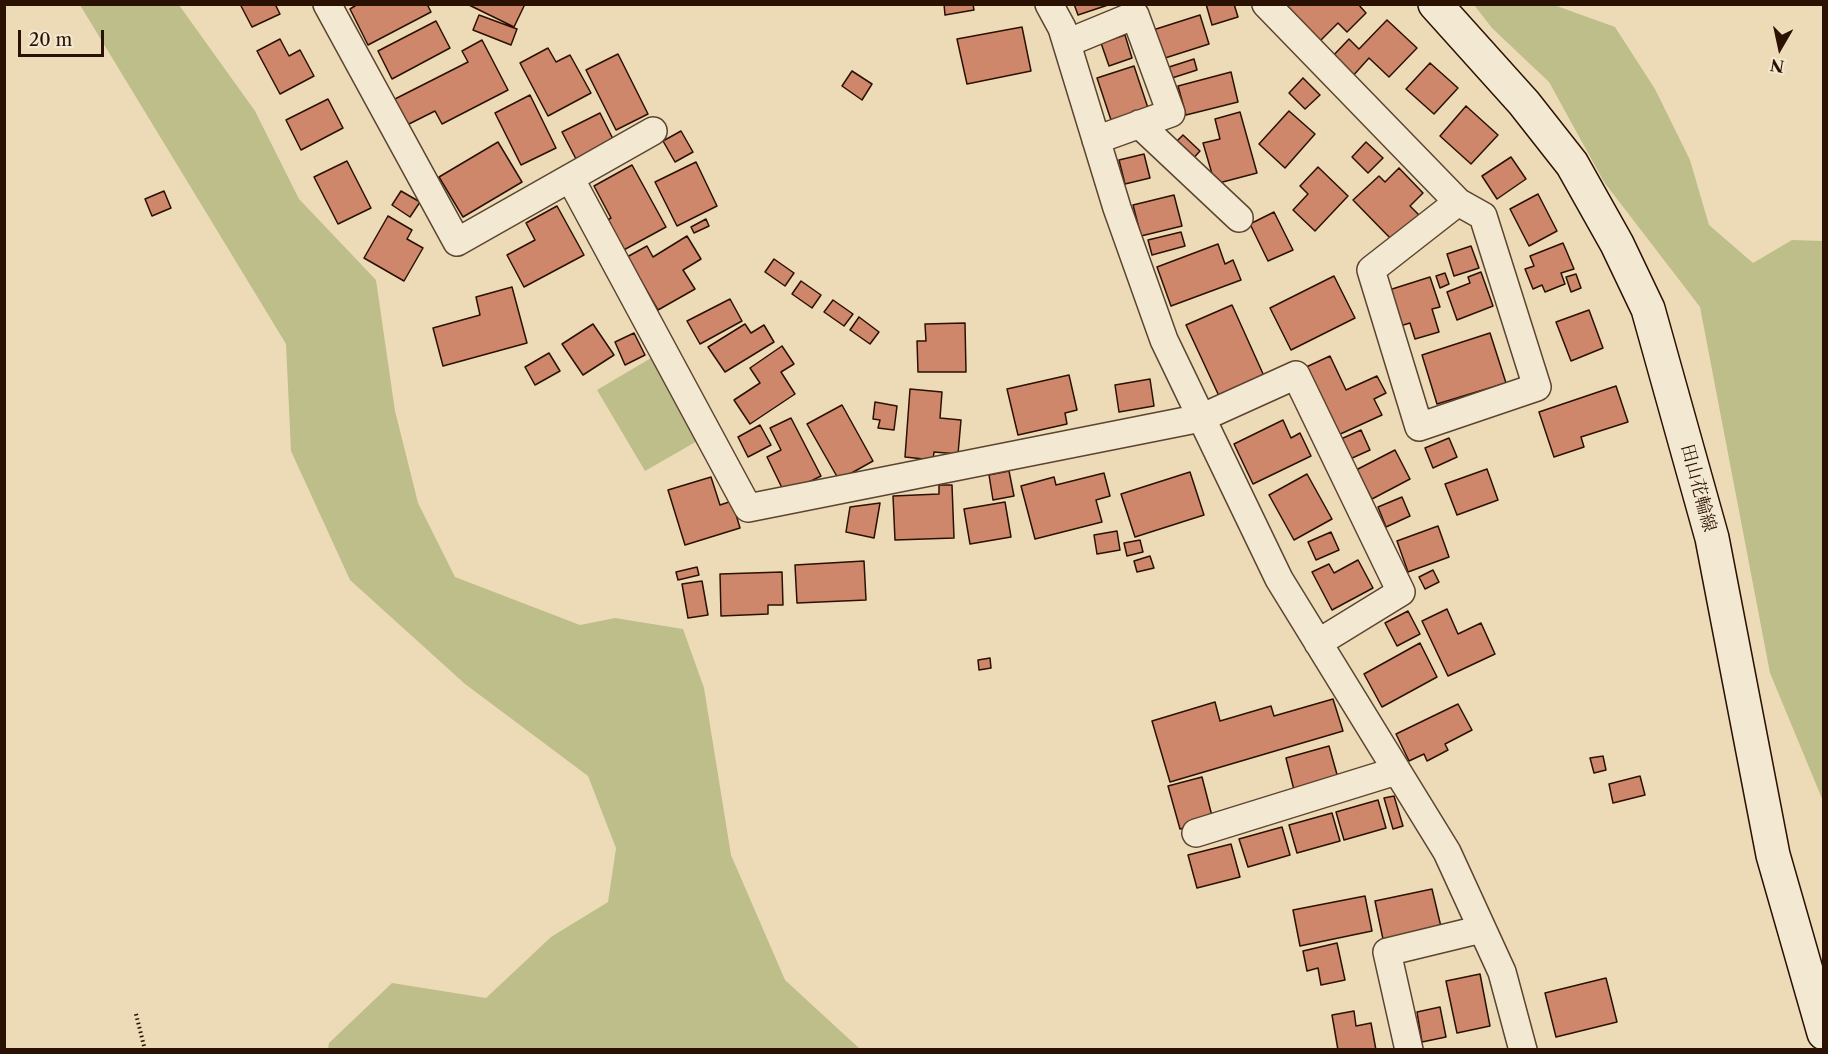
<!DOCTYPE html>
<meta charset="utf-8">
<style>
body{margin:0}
#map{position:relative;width:1828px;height:1054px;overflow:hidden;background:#eddbb8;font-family:"Libre Caslon Text",serif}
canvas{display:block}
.frame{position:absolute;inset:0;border:6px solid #2a1102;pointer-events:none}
.north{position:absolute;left:1750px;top:18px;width:60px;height:60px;-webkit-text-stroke:4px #f3e8d1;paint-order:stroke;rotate:189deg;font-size:16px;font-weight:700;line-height:24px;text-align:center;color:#2a1102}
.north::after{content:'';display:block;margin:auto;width:21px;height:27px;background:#2a1102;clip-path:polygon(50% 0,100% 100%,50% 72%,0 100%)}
.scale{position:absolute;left:18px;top:30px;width:86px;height:27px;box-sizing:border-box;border:3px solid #2a1102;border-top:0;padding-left:8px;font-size:18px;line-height:21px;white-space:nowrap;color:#2a1102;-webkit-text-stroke:4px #f3e8d1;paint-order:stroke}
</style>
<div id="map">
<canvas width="1828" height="1054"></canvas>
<div class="frame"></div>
<div class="north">N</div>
<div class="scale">20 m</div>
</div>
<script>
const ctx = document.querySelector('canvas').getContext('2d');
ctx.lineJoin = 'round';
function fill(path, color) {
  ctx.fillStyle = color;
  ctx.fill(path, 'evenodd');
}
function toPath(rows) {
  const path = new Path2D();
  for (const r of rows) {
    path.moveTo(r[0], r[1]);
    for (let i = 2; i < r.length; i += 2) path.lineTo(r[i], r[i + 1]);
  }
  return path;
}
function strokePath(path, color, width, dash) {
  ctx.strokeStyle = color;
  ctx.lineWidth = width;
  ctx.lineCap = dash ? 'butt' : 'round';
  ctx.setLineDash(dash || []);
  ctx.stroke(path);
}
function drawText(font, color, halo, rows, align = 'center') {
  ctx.font = font + ' "Libre Caslon Text","Noto Serif JP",serif';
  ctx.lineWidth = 4.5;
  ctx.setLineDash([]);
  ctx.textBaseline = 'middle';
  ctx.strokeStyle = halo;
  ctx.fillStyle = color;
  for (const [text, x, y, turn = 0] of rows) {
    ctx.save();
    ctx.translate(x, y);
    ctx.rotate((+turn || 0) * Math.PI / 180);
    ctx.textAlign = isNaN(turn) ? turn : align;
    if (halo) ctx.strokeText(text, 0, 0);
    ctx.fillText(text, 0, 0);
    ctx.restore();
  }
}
fill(toPath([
 [80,5,179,5,255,111,299,199,376,280,395,411,418,503,455,577,580,625,615,618,683,629,704,688,731,855,785,980,860,1049,328,1049,329,1043,392,983,486,998,551,937,608,902,616,848,588,776,465,684,350,580,291,451,286,344],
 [1474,5,1554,5,1615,27,1655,89,1690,160,1709,225,1753,263,1792,240,1823,241,1823,801,1770,673,1700,307,1604,182,1549,82,1492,28],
 [651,358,699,440,645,471,597,390]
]), '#bebe8a');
const building = toPath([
 [240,4,275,4,280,14,252,27,240,4],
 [358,4,427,4,431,12,368,45,350,9,358,4],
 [467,4,525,4,514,27,467,4],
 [944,4,973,4,974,10,945,15,944,4],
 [1074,4,1111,4,1078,15,1074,4],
 [1206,4,1234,4,1238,17,1212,25,1206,4],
 [1285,4,1358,4,1366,13,1347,32,1338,23,1320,41,1285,4],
 [479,15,517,29,511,45,473,30,479,15],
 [1200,15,1209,44,1162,59,1153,30,1200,15],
 [1387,20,1417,48,1389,77,1369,58,1351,78,1330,59,1349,39,1359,49,1387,20],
 [436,21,450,48,392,79,378,51,436,21],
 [1022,27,1031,71,967,84,957,39,1022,27],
 [1125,35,1132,58,1109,66,1101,43,1125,35],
 [280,39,289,56,300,50,314,76,280,94,257,51,280,39],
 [482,40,508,90,442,124,435,111,405,126,391,101,468,62,462,51,482,40],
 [548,48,556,62,570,55,591,93,548,116,520,63,548,48],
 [618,54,648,114,616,130,586,70,618,54],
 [1194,59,1197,70,1172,78,1169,67,1194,59],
 [1430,63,1458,88,1434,114,1406,89,1430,63],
 [1134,66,1149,111,1112,123,1097,78,1134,66],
 [852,71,872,84,862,100,842,86,852,71],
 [1231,72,1238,102,1186,115,1178,86,1231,72],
 [1303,78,1320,95,1305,109,1289,93,1303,78],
 [530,95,556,148,521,165,495,113,530,95],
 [328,99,343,128,301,150,286,120,328,99],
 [1466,106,1498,135,1471,164,1440,136,1466,106],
 [1289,111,1315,134,1285,168,1259,144,1289,111],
 [1240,112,1257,173,1215,184,1203,143,1220,139,1215,119,1240,112],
 [600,113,613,139,576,159,562,132,600,113],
 [681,131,693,152,675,162,663,141,681,131],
 [1183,135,1200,151,1190,162,1173,145,1183,135],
 [498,142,522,182,463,217,439,177,498,142],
 [1366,142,1383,158,1368,173,1352,157,1366,142],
 [1144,154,1150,178,1125,184,1119,160,1144,154],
 [1511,157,1526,179,1497,199,1482,176,1511,157],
 [347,161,371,208,338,224,314,177,347,161],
 [696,162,717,206,677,226,655,182,696,162],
 [632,165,666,227,620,252,604,222,611,218,594,186,632,165],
 [1318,167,1348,196,1315,231,1293,210,1308,194,1300,186,1318,167],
 [1399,168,1423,193,1410,206,1419,215,1393,241,1353,200,1379,176,1385,182,1399,168],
 [164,191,171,208,152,216,145,199,164,191],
 [401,191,420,202,410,217,392,205,401,191],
 [1538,194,1557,231,1529,246,1510,209,1538,194],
 [1174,195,1182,226,1141,236,1133,205,1174,195],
 [557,206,584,255,524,287,507,255,535,240,526,223,557,206],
 [1274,212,1293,250,1268,261,1250,224,1274,212],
 [388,216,412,230,407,239,423,248,404,281,364,258,388,216],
 [706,219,709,226,694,233,691,227,706,219],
 [1181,232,1185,246,1152,255,1148,240,1181,232],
 [687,236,701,259,683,270,695,289,658,310,627,257,647,246,653,257,687,236],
 [1563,243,1574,269,1561,273,1565,284,1545,292,1542,285,1533,289,1525,269,1534,266,1530,256,1563,243],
 [1218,244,1225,264,1233,260,1241,280,1171,306,1157,267,1218,244],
 [1471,246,1479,268,1454,276,1447,254,1471,246],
 [774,259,794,273,785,286,765,272,774,259],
 [1481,272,1493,306,1457,320,1447,292,1470,283,1468,277,1481,272],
 [1445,273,1449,284,1440,288,1436,276,1445,273],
 [1576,274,1581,288,1571,292,1566,277,1576,274],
 [1334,276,1355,318,1291,350,1270,308,1334,276],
 [1430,277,1440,307,1432,309,1439,332,1415,339,1410,323,1400,326,1389,290,1430,277],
 [801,281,821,295,812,308,792,294,801,281],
 [512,287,527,343,443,366,433,328,480,315,476,297,512,287],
 [730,299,742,321,700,344,687,321,730,299],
 [833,300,853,314,844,326,824,312,833,300],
 [1232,305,1264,376,1219,396,1186,325,1232,305],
 [1589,310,1603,348,1571,361,1556,322,1589,310],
 [859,317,879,332,870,344,850,330,859,317],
 [965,323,966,372,918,372,917,341,926,341,925,324,965,323],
 [593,324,614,355,583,375,562,344,593,324],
 [745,324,751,333,764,325,774,342,725,372,708,347,745,324],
 [634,333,645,355,625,365,615,342,634,333],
 [1490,333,1506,383,1437,404,1422,355,1490,333],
 [782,346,794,364,781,372,795,394,750,424,734,400,760,383,750,368,782,346],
 [549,353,560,371,535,385,525,367,549,353],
 [1330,356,1346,390,1377,376,1386,393,1374,399,1382,415,1336,436,1304,368,1330,356],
 [1069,375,1077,410,1065,413,1067,424,1018,435,1007,389,1069,375],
 [1150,379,1154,406,1119,412,1115,385,1150,379],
 [1616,386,1628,422,1581,437,1584,447,1554,457,1539,412,1616,386],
 [910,389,942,392,940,418,961,420,958,454,934,452,933,460,905,457,910,389],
 [875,402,897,406,894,430,878,428,880,420,873,419,875,402],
 [842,405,873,461,839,480,807,424,842,405],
 [791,418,821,476,785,494,767,457,781,450,770,428,791,418],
 [1283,420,1291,438,1300,433,1311,456,1253,484,1234,444,1283,420],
 [760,425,771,445,748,457,738,437,760,425],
 [1361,430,1370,450,1350,459,1341,439,1361,430],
 [1449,438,1457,457,1433,468,1425,448,1449,438],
 [1395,450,1410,479,1372,499,1356,470,1395,450],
 [1487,469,1498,500,1457,515,1445,484,1487,469],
 [1009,471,1014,496,993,500,989,475,1009,471],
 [1190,472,1204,515,1135,537,1121,494,1190,472],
 [1104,473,1110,496,1096,500,1102,522,1035,539,1021,486,1054,477,1056,485,1104,473],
 [1307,474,1332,519,1294,540,1269,495,1307,474],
 [711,477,720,505,732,501,740,528,685,545,668,490,711,477],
 [939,485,952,485,954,538,895,540,893,496,939,494,939,485],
 [1402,497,1410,516,1386,527,1378,507,1402,497],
 [1005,502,1011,537,970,544,964,509,1005,502],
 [880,503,874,538,846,532,850,507,880,503],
 [1438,526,1449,557,1408,572,1397,541,1438,526],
 [1117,531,1120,550,1097,554,1094,535,1117,531],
 [1331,532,1339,550,1316,560,1308,542,1331,532],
 [1140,540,1143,552,1127,556,1124,543,1140,540],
 [1150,556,1154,568,1137,572,1134,561,1150,556],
 [1358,560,1373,588,1332,610,1312,572,1329,564,1334,573,1358,560],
 [864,561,866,600,797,603,795,565,864,561],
 [697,567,699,575,678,580,676,572,697,567],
 [1433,570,1439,582,1425,589,1419,577,1433,570],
 [782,572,783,605,768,605,768,614,721,616,720,574,782,572],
 [702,581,708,615,688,618,682,584,702,581],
 [1447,609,1458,634,1481,623,1495,654,1448,676,1422,621,1447,609],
 [1408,611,1420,634,1397,646,1385,623,1408,611],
 [1420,643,1437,677,1382,707,1364,674,1420,643],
 [990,658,991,668,979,670,978,660,990,658],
 [1333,699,1343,731,1170,782,1152,721,1215,702,1220,721,1271,706,1274,716,1333,699],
 [1458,704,1472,730,1445,744,1448,750,1427,761,1424,754,1409,761,1396,734,1458,704],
 [1329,746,1338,778,1294,790,1286,758,1329,746],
 [1603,756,1606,770,1594,773,1590,758,1603,756],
 [1640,776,1645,795,1613,803,1609,784,1640,776],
 [1202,777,1213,820,1180,829,1168,786,1202,777],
 [1394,796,1403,826,1393,829,1384,798,1394,796],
 [1378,800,1386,828,1344,840,1336,812,1378,800],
 [1332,813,1340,841,1297,853,1289,825,1332,813],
 [1282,827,1290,855,1248,867,1239,839,1282,827],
 [1231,844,1240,877,1197,888,1188,855,1231,844],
 [1432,889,1442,931,1384,944,1375,901,1432,889],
 [1365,896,1372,931,1300,946,1293,910,1365,896],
 [1337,943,1345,980,1321,985,1318,968,1307,971,1303,951,1337,943],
 [1480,974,1490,1026,1457,1033,1446,981,1480,974],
 [1606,978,1617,1022,1556,1037,1545,993,1606,978],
 [1440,1007,1446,1037,1422,1042,1417,1012,1440,1007],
 [1354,1011,1356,1026,1371,1023,1376,1050,1338,1050,1332,1015,1354,1011]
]);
fill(building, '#cf876c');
strokePath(building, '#2a1102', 1.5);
const minor = toPath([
 [327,4,457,242,653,131],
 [1049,4,1062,28,1117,208,1164,340,1279,579,1447,852,1502,972,1523,1050],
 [1266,4,1458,202,1483,216,1537,387,1419,427,1371,270,1458,202],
 [1067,43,1135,15,1171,113,1096,140],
 [1139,124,1239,218],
 [570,178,748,508,1201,418,1296,375,1401,592,1318,643],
 [1196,833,1396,771],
 [1409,1050,1387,952,1482,929]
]);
const secondary = toPath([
 [1435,4,1524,103,1572,164,1617,244,1648,309,1712,538,1773,855,1824,1033]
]);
strokePath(minor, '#5b4430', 30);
strokePath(secondary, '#2a1102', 36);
strokePath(toPath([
 [136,1014,145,1050]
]), '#2a1102', 4, [1.5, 3]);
strokePath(minor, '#f3e8d1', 27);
strokePath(secondary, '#f3e8d1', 33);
drawText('18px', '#2a1102', '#f3e8d1', [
 ["田山花輪線",1698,488,75]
]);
</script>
